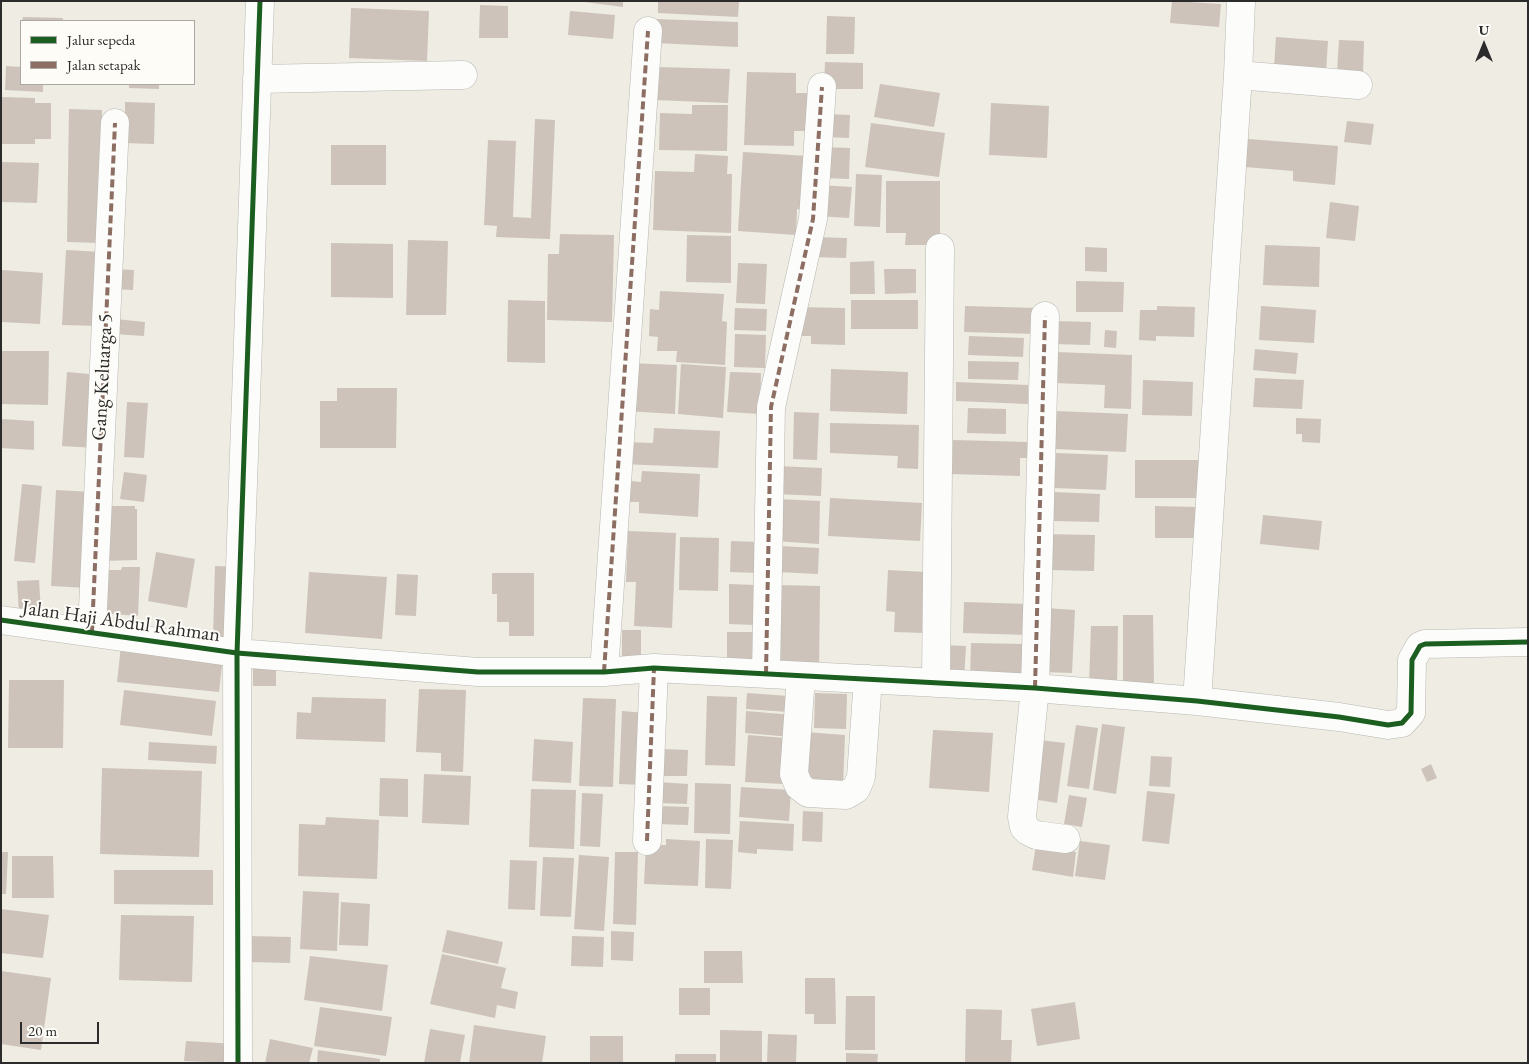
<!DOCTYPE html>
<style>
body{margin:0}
#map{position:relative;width:1529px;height:1064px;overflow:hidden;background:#eeece3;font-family:"EB Garamond",serif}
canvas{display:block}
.frame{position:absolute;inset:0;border:2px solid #2b2b2b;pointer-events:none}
.legend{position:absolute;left:20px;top:20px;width:175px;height:65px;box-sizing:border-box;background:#fdfcf7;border:1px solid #a9a8a5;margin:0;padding:6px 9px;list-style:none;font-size:15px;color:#2b2b2b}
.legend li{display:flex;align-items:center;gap:10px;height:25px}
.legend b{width:25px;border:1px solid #a9a8a5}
.north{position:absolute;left:1459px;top:20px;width:50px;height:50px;-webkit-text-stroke:4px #fdfcf7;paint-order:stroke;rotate:0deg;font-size:14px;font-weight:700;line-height:20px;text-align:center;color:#2b2b2b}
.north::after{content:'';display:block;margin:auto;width:18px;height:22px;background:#2b2b2b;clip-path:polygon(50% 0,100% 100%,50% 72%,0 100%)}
.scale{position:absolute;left:20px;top:1022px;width:79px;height:22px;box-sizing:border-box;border:2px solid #2b2b2b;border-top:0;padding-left:6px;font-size:15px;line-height:18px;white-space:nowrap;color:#2b2b2b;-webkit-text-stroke:4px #fdfcf7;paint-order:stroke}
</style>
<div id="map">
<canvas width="1529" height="1064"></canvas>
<div class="frame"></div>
<ul class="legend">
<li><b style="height:6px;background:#1b5e20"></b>Jalur sepeda</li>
<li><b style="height:6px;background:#8d6e63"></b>Jalan setapak</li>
</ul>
<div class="north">U</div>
<div class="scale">20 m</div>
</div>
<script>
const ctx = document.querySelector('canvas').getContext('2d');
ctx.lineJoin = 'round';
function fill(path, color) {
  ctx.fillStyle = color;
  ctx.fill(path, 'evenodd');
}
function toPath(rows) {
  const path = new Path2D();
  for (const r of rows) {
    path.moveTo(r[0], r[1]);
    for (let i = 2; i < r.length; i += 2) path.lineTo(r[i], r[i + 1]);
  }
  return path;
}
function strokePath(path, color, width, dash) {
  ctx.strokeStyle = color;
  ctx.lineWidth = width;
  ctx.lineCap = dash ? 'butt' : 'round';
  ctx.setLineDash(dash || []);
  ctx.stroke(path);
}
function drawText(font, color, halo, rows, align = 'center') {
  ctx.font = font + ' "EB Garamond",serif';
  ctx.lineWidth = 4;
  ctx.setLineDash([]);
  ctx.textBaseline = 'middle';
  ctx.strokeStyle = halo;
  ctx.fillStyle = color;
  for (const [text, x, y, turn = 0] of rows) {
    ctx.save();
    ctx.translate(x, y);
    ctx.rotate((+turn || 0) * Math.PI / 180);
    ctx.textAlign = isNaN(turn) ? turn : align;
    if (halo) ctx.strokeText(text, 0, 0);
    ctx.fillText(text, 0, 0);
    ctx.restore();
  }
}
fill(toPath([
 [577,1,623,1,623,7],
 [658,1,739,1,738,17,658,13],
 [1172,1,1221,4,1219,27,1170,23],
 [480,5,508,6,508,38,479,38],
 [351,8,429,11,427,61,349,58],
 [570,11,615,15,613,39,568,35],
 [827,16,855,17,854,54,826,54],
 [23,17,63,18,63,21,22,21],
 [656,19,738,22,738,47,655,43],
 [1276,37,1328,41,1326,72,1274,68],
 [1339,40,1364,41,1363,74,1337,72],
 [825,62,863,63,863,89,824,89],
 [6,66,21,67,21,84,43,84,43,92,5,90],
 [657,67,730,69,728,103,655,100],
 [747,72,796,73,796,93,814,93,813,131,794,131,794,146,744,145],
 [129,84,159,84,159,89,129,88],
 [880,84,940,93,934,127,874,117],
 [1,97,35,98,35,103,51,103,51,139,35,139,35,144,1,144],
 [125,102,155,103,154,144,125,143],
 [991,103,1049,106,1047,158,989,155],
 [692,105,728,105,727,151,659,150,660,113,692,114],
 [69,109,102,110,100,243,67,242],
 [826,114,850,115,849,138,825,137],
 [535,119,555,120,550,239,496,237,497,226,484,225,488,140,516,141,513,217,531,218],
 [1347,121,1374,124,1371,145,1344,142],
 [871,123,945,133,939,177,865,167],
 [1248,139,1338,146,1335,185,1293,181,1293,171,1245,167],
 [331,145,386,145,386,185,331,185],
 [822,147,850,148,849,179,821,178],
 [743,152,808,156,805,210,797,209,796,235,738,231],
 [695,154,728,156,727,174,732,174,731,233,653,230,655,171,694,172],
 [1,162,39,163,37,203,1,202],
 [856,174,882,175,880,227,854,226],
 [886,181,940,181,940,245,905,245,906,233,886,233],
 [819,185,852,187,849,218,817,216],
 [1330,202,1359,206,1355,241,1326,238],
 [560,234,614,235,612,322,547,320,548,254,559,254],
 [687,235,731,236,731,283,686,282],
 [813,237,847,238,846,258,812,257],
 [408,240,448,241,446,315,406,315],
 [331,243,393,244,393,298,331,297],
 [1265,245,1320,247,1319,287,1263,285],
 [1085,247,1107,248,1107,272,1085,271],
 [66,250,102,252,98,326,62,325],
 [874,261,875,294,850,294,850,262],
 [738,263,767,264,765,304,736,303],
 [115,269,134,270,133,290,114,289],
 [884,269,916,269,916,293,885,294],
 [2,270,43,273,40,324,1,322],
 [1076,281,1124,282,1123,312,1076,312],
 [660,291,724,294,722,321,727,322,725,365,676,362,677,351,657,351,658,337,649,336,650,309,659,310],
 [508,300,545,301,545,363,507,362],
 [851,300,918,300,918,329,851,329],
 [965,306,1038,308,1037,334,964,332],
 [1157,306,1195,307,1194,337,1156,336,1156,341,1139,340,1140,310,1157,310],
 [1261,306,1316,310,1314,343,1259,340],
 [796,307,845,308,845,345,811,344,811,336,795,336],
 [735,308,767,309,766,331,734,330],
 [115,319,145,322,144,336,114,334],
 [1054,321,1091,322,1090,345,1053,344],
 [1105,330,1117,331,1116,348,1104,347],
 [735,334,766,335,765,368,734,367],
 [969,336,1024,338,1023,357,968,355],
 [1255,349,1298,353,1296,374,1253,370],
 [1,351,49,351,48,405,1,404],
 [1056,352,1132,355,1131,409,1104,408,1105,385,1055,383],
 [968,361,1019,362,1018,380,968,379],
 [628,363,677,365,675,414,626,411],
 [681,364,726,367,723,418,678,414],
 [831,369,908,372,907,414,830,411],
 [67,372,100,375,95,448,62,446],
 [730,372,761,373,760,414,727,412],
 [1255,378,1304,380,1302,409,1253,407],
 [1143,380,1193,382,1192,416,1142,415],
 [956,382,1028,385,1028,404,956,401],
 [337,388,397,388,396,448,320,448,320,401,337,401],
 [127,402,148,403,144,458,124,457],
 [968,408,1006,409,1006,434,967,433],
 [1056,411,1128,414,1126,452,1055,449],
 [794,412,819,413,817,460,793,459],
 [1296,418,1321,419,1320,443,1302,442,1302,434,1296,434],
 [1,419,34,421,34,450,1,448],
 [830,423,919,425,918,469,897,468,898,456,830,453],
 [654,428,720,431,718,468,622,464,623,442,653,443],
 [953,440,1029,442,1028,458,1020,458,1020,476,952,474],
 [1056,453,1108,455,1106,490,1054,488],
 [1135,460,1206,460,1206,498,1135,498],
 [777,466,822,468,821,496,775,494],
 [642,471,700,474,698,517,639,513,639,502,629,502,630,481,641,482],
 [124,472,147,475,144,502,120,499],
 [22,484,42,486,35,563,14,561],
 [56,490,92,492,88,588,51,586],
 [1054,492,1100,494,1099,522,1053,521],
 [830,498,922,503,920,541,828,536],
 [778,499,820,501,819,544,775,541],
 [103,506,135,506,135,509,137,509,137,560,102,561],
 [1155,506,1197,507,1196,538,1155,538],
 [1263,515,1322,521,1319,550,1260,544],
 [628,531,676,533,672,628,634,626,636,582,626,582],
 [1043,534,1095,535,1094,571,1049,570],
 [680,537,719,538,718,591,679,590],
 [731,541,760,542,760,573,730,572],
 [779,546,819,548,818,574,777,572],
 [156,552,195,559,187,608,148,601],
 [215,566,236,567,234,637,213,637],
 [122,567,140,567,138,616,100,613,102,570,121,570],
 [888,570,927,572,924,633,894,632,895,612,886,611],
 [309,572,387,577,382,639,305,633],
 [492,573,534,573,534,636,509,636,509,622,497,622,497,594,492,594],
 [397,574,418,575,416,616,395,615],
 [39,580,41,612,19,613,17,581],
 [729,584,756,585,755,625,729,624],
 [779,585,820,586,819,671,777,670],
 [964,602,1028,604,1027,635,963,633],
 [1045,608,1075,610,1072,673,1043,672],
 [1123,615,1153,615,1154,683,1123,683],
 [1091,626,1118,626,1117,687,1089,686],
 [622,630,641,630,641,661,622,661],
 [727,632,756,632,756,666,727,666],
 [971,643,1026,644,1025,681,970,680],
 [942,645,966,646,964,681,941,681],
 [121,646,223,656,219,692,117,682],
 [253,666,276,666,276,686,253,686],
 [9,680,64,680,63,748,8,748],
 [419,689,466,690,463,772,441,771,441,753,416,752],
 [124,690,216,701,212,736,120,725],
 [747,693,789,696,788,712,746,709],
 [815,693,847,694,846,729,814,728],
 [707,696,737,697,735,766,705,765],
 [312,697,386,699,385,742,296,739,297,712,311,713],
 [583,698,616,699,613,787,579,786],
 [622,711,647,713,644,785,619,784],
 [746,711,793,715,791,737,745,733],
 [1102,724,1125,727,1116,794,1093,790],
 [1076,725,1098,728,1089,789,1067,786],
 [933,730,993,733,989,792,929,788],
 [806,732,845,735,843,786,803,784],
 [748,735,786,738,783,784,745,782],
 [534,739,573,742,571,783,532,781],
 [1040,740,1065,743,1057,803,1032,799],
 [149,742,217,746,216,764,148,760],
 [663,749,688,750,687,776,662,776],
 [1151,756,1172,757,1170,787,1149,786],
 [1431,764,1437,778,1427,782,1421,769],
 [102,768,202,771,199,857,100,854],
 [424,774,471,776,469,825,422,823],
 [380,778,408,779,408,817,379,816],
 [658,782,688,784,687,804,657,803],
 [695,783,731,784,730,834,694,833],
 [741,787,791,790,789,821,739,817],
 [531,789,576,790,574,849,529,847],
 [1147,791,1175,794,1169,844,1142,841],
 [582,793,603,794,600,847,580,846],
 [1069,795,1087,798,1082,827,1064,824],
 [658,806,689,807,688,825,657,824],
 [803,811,823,812,822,842,802,841],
 [326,817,379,820,377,879,298,876,299,824,325,825],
 [740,821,794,824,793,851,757,849,757,854,738,852],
 [666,839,700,841,698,886,644,884,646,845,666,845],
 [706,839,733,840,731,889,705,888],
 [1080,841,1110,845,1105,880,1075,876],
 [1036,845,1076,852,1073,877,1032,870],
 [1,852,8,852,6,894,1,894],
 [615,852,638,852,636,925,613,924],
 [579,855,609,857,604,931,574,929],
 [12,856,53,856,54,898,12,898],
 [543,857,574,858,571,917,540,916],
 [510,860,537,861,535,910,508,909],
 [114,870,213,870,213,905,114,904],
 [303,891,339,893,337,951,300,949],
 [341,902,370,904,368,946,339,945],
 [1,909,49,915,43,958,1,953],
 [121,915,194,916,192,982,119,980],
 [447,930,503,942,498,964,442,952],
 [611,931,634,932,633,961,611,960],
 [247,936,291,937,290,963,247,962],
 [572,936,604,937,603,967,571,966],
 [704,951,742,951,743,983,704,983],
 [442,954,506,968,501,988,518,992,515,1009,497,1005,495,1018,430,1004],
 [310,956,388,965,382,1011,304,1000],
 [1,971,51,978,41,1050,1,1044],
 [805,978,835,978,836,1024,814,1024,814,1014,805,1014],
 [679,988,710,988,710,1015,679,1015],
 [846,996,875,996,875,1050,845,1050],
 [1075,1002,1080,1039,1037,1046,1031,1009],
 [320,1007,392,1017,386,1056,314,1046],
 [966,1009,1002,1010,1001,1040,1012,1040,1011,1063,965,1063],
 [474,1025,546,1036,542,1063,469,1063],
 [430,1029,465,1035,460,1063,424,1063],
 [720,1030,762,1031,762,1063,720,1063],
 [768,1034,797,1035,796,1063,767,1063],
 [590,1036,623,1036,623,1063,590,1063],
 [270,1039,313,1048,309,1063,265,1063],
 [186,1041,236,1044,235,1063,184,1061],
 [318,1050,380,1059,380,1063,317,1063],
 [846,1053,878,1054,877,1063,846,1063],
 [675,1054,716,1054,716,1063,675,1063]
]), '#cdc3ba');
const minor = toPath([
 [1238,75,1358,85],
 [257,79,463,75],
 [1045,316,1035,688,1022,817,1024,827,1028,831,1036,835,1066,839],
 [1,620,237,653,478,672,604,672,654,668,1035,688,1197,701,1339,717,1388,725,1402,723,1411,713,1412,660,1420,646,1425,644,1528,642],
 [92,631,115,123],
 [604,672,648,31],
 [766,674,771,407,813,219,822,87],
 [801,676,794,774,799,786,808,793,846,795,856,789,861,777,868,679],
 [936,683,940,248],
 [1197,701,1238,75,1241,1],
 [647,841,654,668],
 [238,1063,237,653,260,1]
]);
strokePath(minor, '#b8b7b1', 29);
strokePath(minor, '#fcfcfb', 28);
strokePath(toPath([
 [92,631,115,123],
 [604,672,648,31],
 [766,674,771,407,813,219,822,87],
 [1035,688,1045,316],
 [647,841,654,668]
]), '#8d6e63', 4, [8, 4]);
strokePath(toPath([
 [1,620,237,653,478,672,604,672,654,668,1035,688,1197,701,1339,717,1388,725,1402,723,1411,713,1412,660,1420,646,1425,644,1528,642],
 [238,1063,237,653,260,1]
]), '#1b5e20', 5);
drawText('20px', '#2b2b2b', '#fdfcf7', [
 ["Gang Keluarga 5",103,377,-87],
 ["Jalan Haji Abdul Rahman",121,622,8]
]);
</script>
